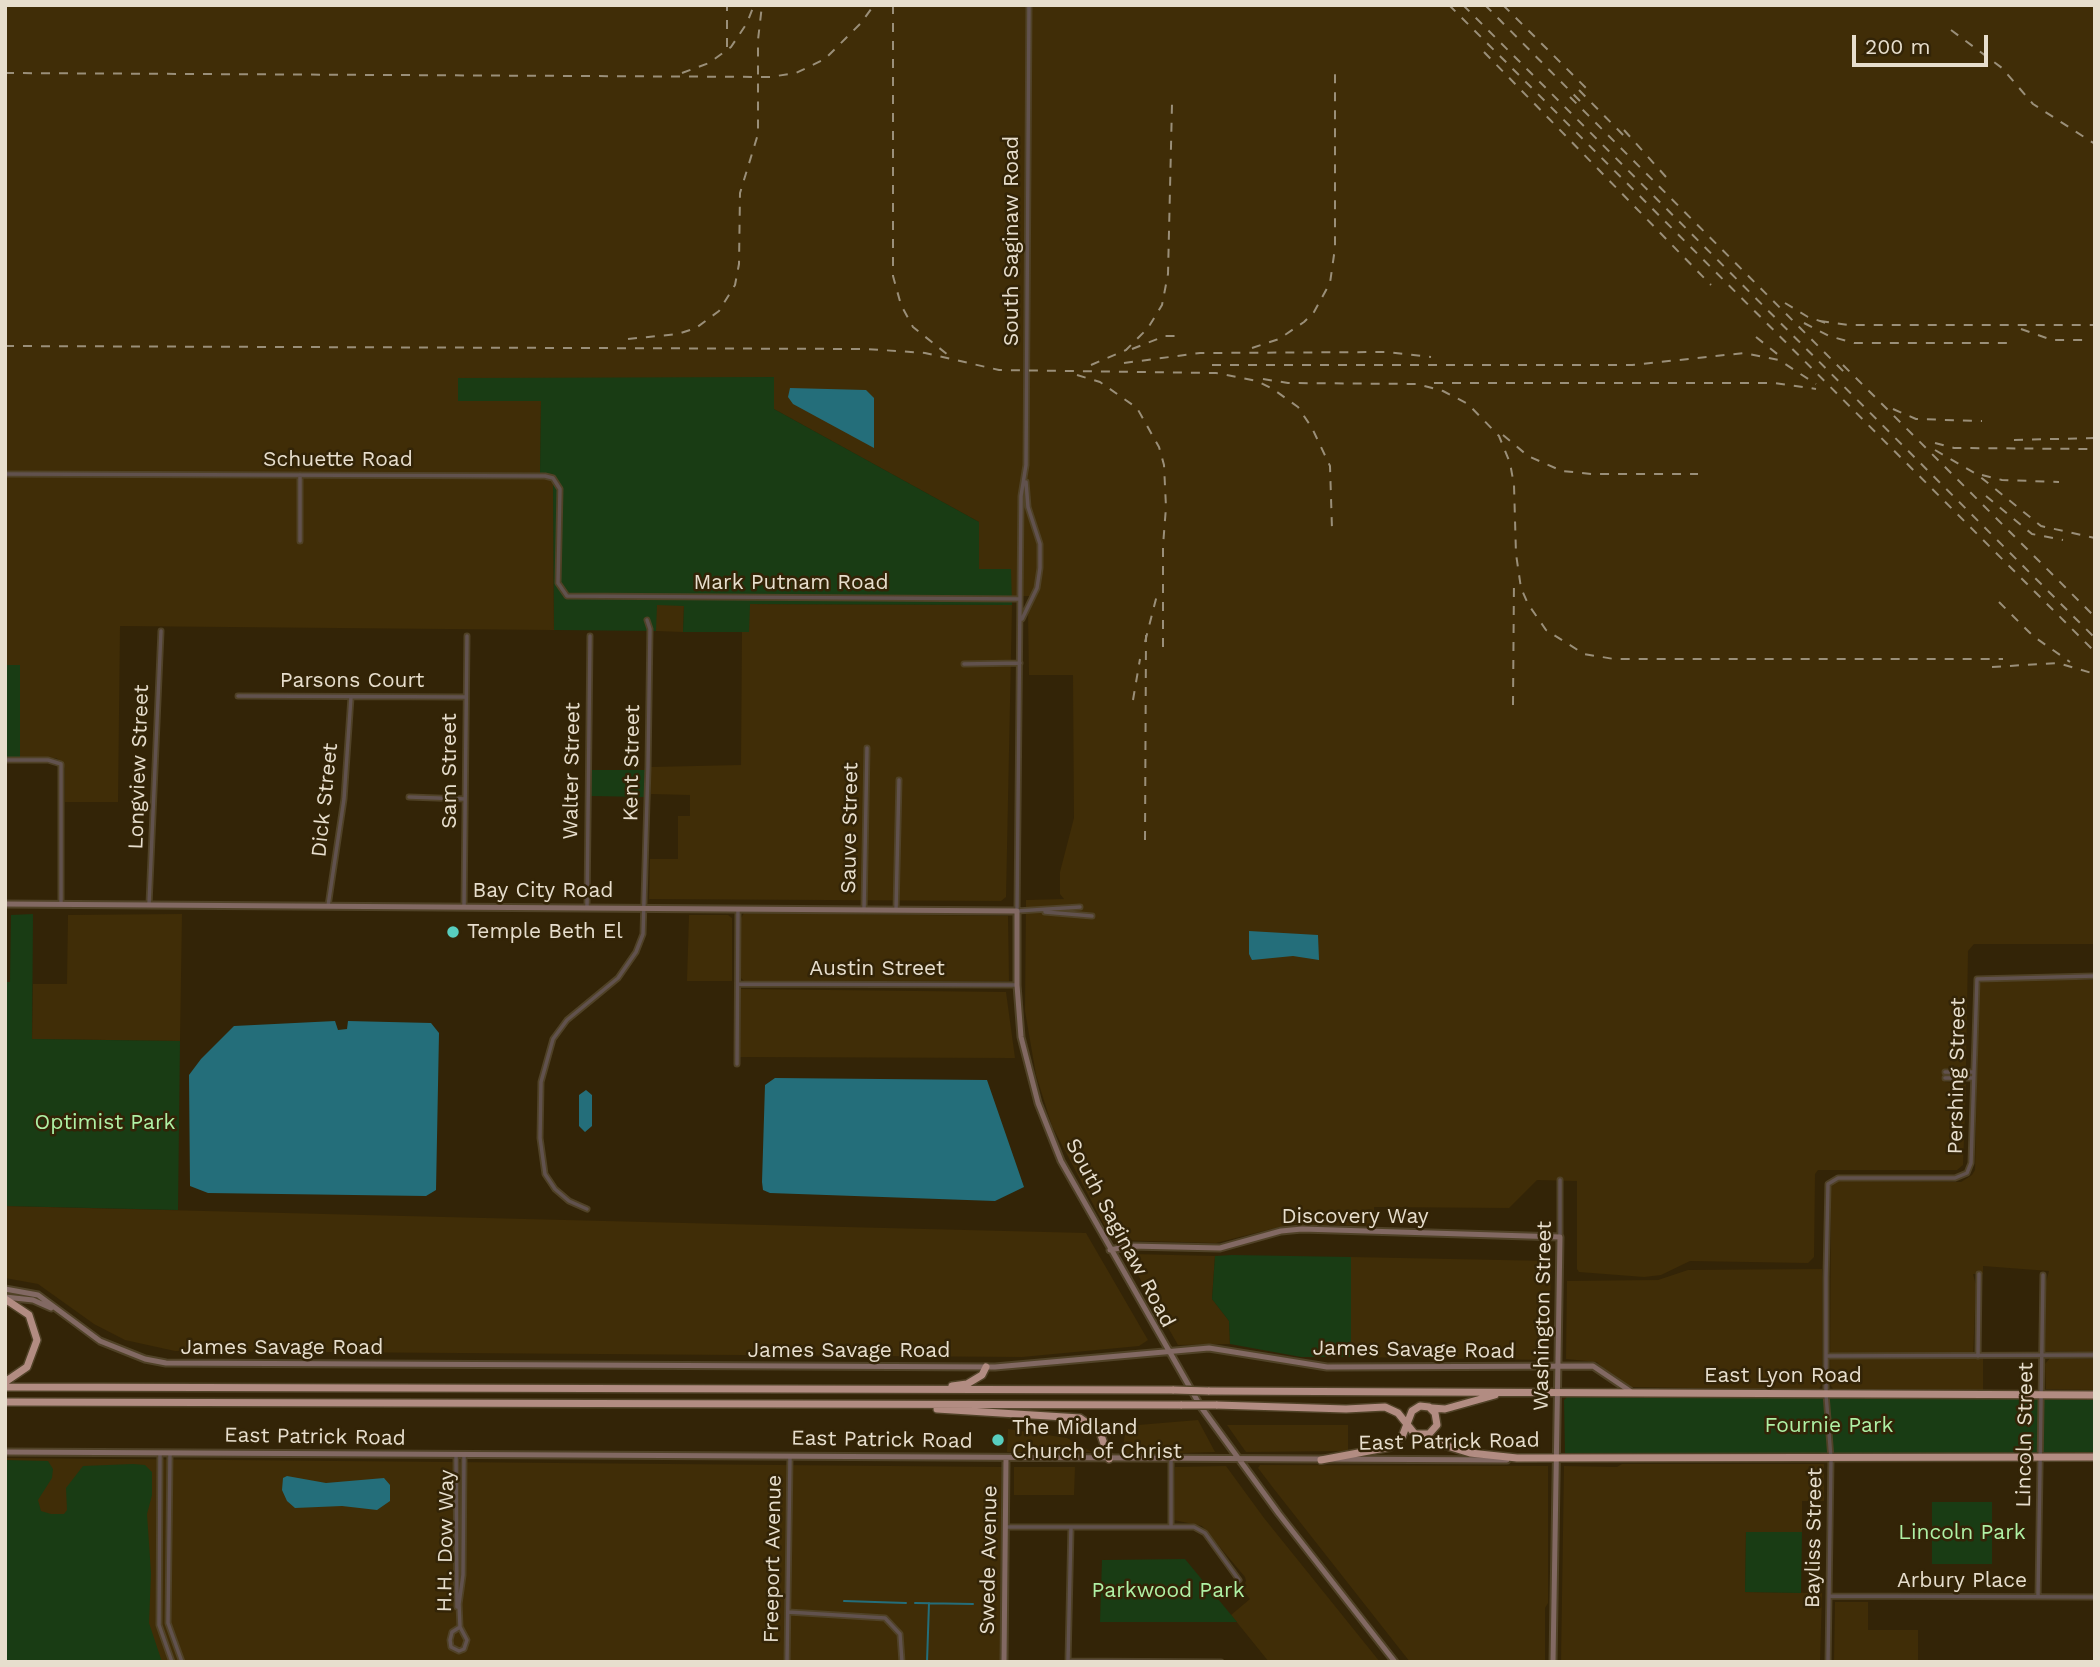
<!DOCTYPE html>
<style>
body{margin:0}
#map{position:relative;width:2100px;height:1667px;overflow:hidden;background:#332407;font-family:"Work Sans",sans-serif}
canvas{display:block}
.frame{position:absolute;inset:0;border:7px solid #e7decd;pointer-events:none}
.scale{position:absolute;left:1852px;top:35px;width:136px;height:32px;box-sizing:border-box;border:4px solid #e7decd;border-top:0;padding-left:9px;font-size:21px;line-height:24px;white-space:nowrap;color:#e7decd;-webkit-text-stroke:5px #332407;paint-order:stroke}
</style>
<div id="map">
<canvas width="2100" height="1667"></canvas>
<div class="frame"></div>
<div class="scale">200 m</div>
</div>
<script>
const ctx = document.querySelector('canvas').getContext('2d');
ctx.lineJoin = 'round';
function fill(path, color) {
  ctx.fillStyle = color;
  ctx.fill(path, 'evenodd');
}
function toPath(rows) {
  const path = new Path2D();
  for (const r of rows) {
    path.moveTo(r[0], r[1]);
    for (let i = 2; i < r.length; i += 2) path.lineTo(r[i], r[i + 1]);
  }
  return path;
}
function strokePath(path, color, width, dash) {
  ctx.strokeStyle = color;
  ctx.lineWidth = width;
  ctx.lineCap = dash ? 'butt' : 'round';
  ctx.setLineDash(dash || []);
  ctx.stroke(path);
}
function drawText(font, color, halo, rows, align = 'center') {
  ctx.font = font + ' "Work Sans",sans-serif';
  ctx.lineWidth = 5;
  ctx.setLineDash([]);
  ctx.textBaseline = 'middle';
  ctx.strokeStyle = halo;
  ctx.fillStyle = color;
  for (const [text, x, y, turn = 0] of rows) {
    ctx.save();
    ctx.translate(x, y);
    ctx.rotate((+turn || 0) * Math.PI / 180);
    ctx.textAlign = isNaN(turn) ? turn : align;
    if (halo) ctx.strokeText(text, 0, 0);
    ctx.fillText(text, 0, 0);
    ctx.restore();
  }
}
fill(toPath([
 [5,5,2095,5,2095,944,1974,944,1968,951,1966,1066,1945,1069,1945,1082,1966,1084,1963,1165,1957,1170,1818,1170,1815,1174,1814,1257,1808,1263,1690,1261,1661,1275,1644,1277,1579,1272,1577,1269,1577,1181,1537,1180,1509,1208,1374,1207,1374,1226,1291,1224,1216,1243,1112,1240,1052,1126,1036,1075,1025,1011,1026,900,1064,899,1060,894,1060,872,1074,818,1073,675,1029,675,1028,613,1036,596,1010,596,979,569,979,522,774,409,774,377,458,400,541,400,540,473,553,473,554,630,120,626,118,802,65,802,65,769,62,762,56,758,20,758,20,666,5,665],
 [749,604,1012,605,1006,897,1001,901,649,899,650,859,678,859,678,816,690,816,690,795,651,794,651,767,741,765,742,632,749,631],
 [656,605,684,605,683,632,656,631],
 [744,913,1008,916,1009,981,744,981,740,977,741,918],
 [182,914,180,1041,32,1039,33,984,67,984,68,915],
 [689,915,728,915,732,918,732,981,687,981],
 [1986,979,2095,980,2095,1352,2045,1351,2046,1282,2049,1271,1983,1266,1983,1274,1973,1274,1976,1285,1973,1358,1983,1359,1983,1390,1833,1389,1830,1384,1831,1186,1836,1181,1961,1182,1972,1175,1975,1170,1979,984],
 [741,989,1006,992,1015,1058,740,1057],
 [5,1206,1086,1233,1148,1340,1139,1346,1022,1357,175,1351,125,1340,94,1324,38,1284,5,1278],
 [1132,1254,1215,1256,1212,1299,1229,1321,1230,1344,1178,1345,1127,1256],
 [1351,1257,1551,1261,1549,1360,1351,1357],
 [1822,1269,1822,1384,1818,1390,1628,1387,1617,1383,1597,1362,1566,1359,1567,1281,1658,1280,1688,1270],
 [2050,1358,2095,1359,2095,1390,2046,1389,2045,1364],
 [1198,1420,1215,1452,1122,1455,1126,1426],
 [1227,1425,1348,1425,1348,1451,1246,1452],
 [1008,1429,1067,1438,1092,1452,1007,1452],
 [5,1458,1002,1467,1000,1662,5,1662],
 [1622,1464,1824,1464,1824,1501,1802,1501,1802,1532,1746,1532,1745,1592,1822,1593,1820,1662,1561,1662,1564,1466,1617,1467],
 [1260,1465,1548,1466,1548,1603,1545,1608,1545,1662,1410,1662,1274,1489,1258,1468],
 [1226,1466,1264,1518,1380,1662,1269,1662,1231,1615,1250,1599,1242,1589,1246,1581,1245,1577,1202,1526,1174,1520,1175,1467],
 [1014,1467,1075,1467,1074,1495,1014,1495],
 [1835,1602,1868,1602,1868,1630,1918,1630,1918,1662,1834,1662]
]), '#402d07');
fill(toPath([
 [774,377,774,409,979,522,979,569,1011,569,1012,605,750,604,749,632,683,632,684,606,657,605,656,631,554,630,553,474,540,473,541,401,458,401,458,378],
 [5,665,20,665,20,758,5,758],
 [591,770,645,770,644,797,591,796],
 [33,914,32,1039,180,1041,178,1210,5,1206,5,982,10,982,11,915],
 [1232,1255,1351,1257,1351,1357,1301,1357,1230,1344,1229,1321,1212,1299,1215,1256],
 [1567,1397,2095,1399,2095,1453,1565,1454,1564,1400],
 [5,1460,48,1461,53,1469,52,1478,38,1500,41,1511,51,1514,64,1514,67,1510,66,1488,83,1466,133,1464,145,1465,152,1472,152,1495,147,1514,151,1573,149,1623,162,1662,5,1662],
 [1932,1502,1992,1502,1992,1564,1932,1564],
 [1746,1532,1802,1532,1801,1593,1745,1592],
 [1185,1559,1237,1622,1100,1622,1102,1560]
]), '#193c14');
fill(toPath([
 [790,388,866,390,874,398,874,448,793,404,788,397],
 [1249,931,1318,935,1319,960,1293,956,1252,960,1249,954],
 [335,1021,338,1030,347,1029,348,1021,431,1023,439,1033,436,1190,426,1196,208,1193,190,1186,189,1075,201,1059,234,1026],
 [775,1078,987,1080,1024,1187,995,1201,770,1193,763,1190,762,1182,765,1085],
 [586,1090,592,1095,592,1126,585,1132,579,1126,579,1095],
 [287,1476,326,1483,384,1478,390,1485,390,1501,377,1510,342,1506,295,1508,287,1501,282,1490,283,1478]
]), '#246e7a');
strokePath(toPath([
 [844,1601,906,1603],
 [915,1603,973,1604],
 [927,1662,929,1603]
]), '#246e7a', 2);
const street = toPath([
 [1029,5,1026,465,1021,496,1017,911,1080,907],
 [5,474,545,476,553,478,560,489,558,583,567,596,1020,599],
 [300,541,300,475],
 [1022,619,1037,588,1040,568,1040,544,1028,507,1026,482],
 [964,664,1020,663],
 [238,696,466,697],
 [5,760,48,760,61,764,61,904],
 [409,797,465,799],
 [149,904,161,631],
 [328,906,344,799,351,697],
 [464,907,467,636],
 [587,907,590,636],
 [864,909,867,748],
 [896,910,899,780],
 [1045,912,1092,916],
 [738,984,1017,985],
 [737,1064,738,909],
 [1945,1072,1973,1072],
 [1945,1078,1973,1078],
 [587,1209,569,1201,555,1189,545,1174,540,1138,541,1082,553,1039,567,1020,618,978,636,952,643,934,648,767,650,629,647,620],
 [1560,1237,1560,1180],
 [1826,1356,2095,1355],
 [1978,1356,1979,1274],
 [160,1453,159,1625,172,1662],
 [170,1453,168,1623,182,1662],
 [456,1455,457,1607],
 [1171,1526,1171,1459],
 [1006,1527,1194,1527,1205,1533,1239,1580],
 [1829,1596,2095,1597],
 [2038,1596,2043,1275],
 [788,1612,885,1618,900,1634,902,1662],
 [460,1627,452,1632,450,1640,451,1647,459,1651,464,1649,467,1640,460,1627,459,1604,463,1575,464,1455],
 [1068,1661,1221,1662],
 [1068,1661,1071,1527],
 [787,1662,790,1457],
 [1828,1662,1831,1459,1826,1394,1826,1277,1828,1184,1838,1178,1955,1178,1967,1173,1971,1163,1977,979,2095,976]
]);
const secondary = toPath([
 [5,904,1017,911,1017,985,1021,1037,1038,1103,1061,1161,1201,1407,1279,1514,1395,1662],
 [1110,1250,1130,1246,1220,1248,1281,1231,1302,1229,1560,1237,1553,1662],
 [5,1289,38,1295,100,1341,145,1359,166,1363,995,1367,1209,1348,1327,1367,1593,1366,1630,1391],
 [5,1297,33,1300,51,1308],
 [5,1452,1507,1460],
 [1004,1662,1006,1459]
]);
const highway = toPath([
 [5,1299,29,1315,37,1340,27,1367,5,1382],
 [952,1386,967,1384,982,1375,986,1367],
 [5,1387,1174,1390],
 [1208,1391,2095,1395],
 [5,1402,1182,1405],
 [1216,1405,1346,1409,1385,1407,1398,1413,1414,1433,1431,1441,1470,1453,1517,1458,2095,1457],
 [1432,1408,1445,1409,1495,1395],
 [937,1409,1080,1418,1100,1432,1109,1459],
 [1321,1460,1390,1447,1402,1437,1412,1411,1420,1406,1429,1407,1435,1413,1437,1425,1429,1434,1418,1434]
]);
strokePath(street, '#504227', 7);
strokePath(secondary, '#504227', 9);
strokePath(highway, '#504227', 10);
strokePath(street, '#61524e', 3.5);
strokePath(secondary, '#826963', 5);
strokePath(highway, '#b28c82', 7);
strokePath(toPath([
 [893,5,893,276,901,305,913,327,948,355],
 [1449,5,2095,652],
 [1463,5,2095,638],
 [1485,5,1581,102],
 [1503,5,1590,92],
 [1951,30,2002,68,2033,104,2095,144],
 [727,47,727,5],
 [1484,52,1711,285],
 [5,73,770,77,796,73,825,59,861,23,874,5],
 [682,73,709,63,731,47,747,23,754,5],
 [1579,90,1628,140],
 [1570,97,1847,375],
 [1624,130,1666,177],
 [1785,303,1808,317,1829,324],
 [1820,321,1849,325,2095,325],
 [1804,323,1829,336,1854,343,2007,343],
 [2021,329,2052,340,2089,340],
 [1756,337,1781,357],
 [628,339,678,334,696,328,719,311,735,285,739,264,740,193,758,134,758,40,762,5],
 [5,346,867,349,925,353,999,370,1216,373,1257,381,1273,389,1298,407,1312,428,1330,466,1332,529],
 [1252,348,1279,339,1304,322,1314,312,1330,283,1335,248,1335,67],
 [1132,349,1165,336,1182,336],
 [1124,363,1200,353,1386,352,1431,357],
 [1091,365,1126,350,1148,328,1162,305,1168,274,1172,104],
 [1212,365,1632,365,1744,353,1779,360,1816,384],
 [1843,365,2095,617],
 [1077,375,1100,382,1137,408,1159,447,1164,465,1166,507,1163,546,1163,652],
 [1263,379,1288,383,1417,384,1443,391,1468,404,1499,436,1510,463,1514,485,1516,554,1521,588,1528,604,1546,630,1584,654,1614,659,2003,659],
 [1434,383,1775,383,1816,389],
 [1893,409,1916,419,1982,421],
 [1503,435,1528,456,1562,471,1592,474,1698,474],
 [2014,440,2095,438],
 [1935,443,1954,448,2095,449],
 [1935,450,1978,475,2041,526,2095,538],
 [1982,475,2002,480,2059,482],
 [1986,496,2032,534,2063,540],
 [1999,602,2033,636,2070,662],
 [1145,642,1158,591],
 [1992,667,2058,663,2095,674],
 [1133,700,1140,659],
 [1513,705,1514,579],
 [1145,840,1146,635]
]), '#9a8f79', 2, [9, 9]);
const highwayBridge = toPath([
 [1174,1390,1208,1391],
 [1182,1405,1216,1405]
]);
strokePath(highwayBridge, '#504227', 10, []);
strokePath(highwayBridge, '#b28c82', 7);
for (const [x, y, r, color] of [
 [453,932,7,"#58cebf"],
 [998,1440,7,"#58cebf"]
]) {
  const dot = new Path2D();
  dot.arc(x, y, r, 0, 2 * Math.PI);
  ctx.fillStyle = color;
  ctx.fill(dot);
  strokePath(dot, '#332407', 2.5);
}
drawText('21px', '#e7decd', '#332407', [
 ["South Saginaw Road",1012,241,-90],
 ["Schuette Road",338,460],
 ["Mark Putnam Road",791,583],
 ["Parsons Court",352,681],
 ["Kent Street",632,763,-89],
 ["Longview Street",139,767,-88],
 ["Sam Street",450,771,-90],
 ["Walter Street",572,771,-89],
 ["Dick Street",325,800,-84],
 ["Sauve Street",850,828,-89],
 ["Bay City Road",543,891],
 ["Austin Street",877,969],
 ["Pershing Street",1957,1076,-89],
 ["Discovery Way",1355,1217],
 ["South Saginaw Road",1120,1233,62],
 ["Washington Street",1543,1316,-89],
 ["James Savage Road",282,1348],
 ["James Savage Road",1414,1350,1],
 ["James Savage Road",849,1351],
 ["East Lyon Road",1783,1376],
 ["Lincoln Street",2025,1435,-89],
 ["East Patrick Road",315,1437,1],
 ["East Patrick Road",882,1440,1],
 ["East Patrick Road",1449,1442,-1],
 ["Bayliss Street",1814,1538,-89],
 ["H.H. Dow Way",446,1541,-89],
 ["Freeport Avenue",773,1559,-89],
 ["Swede Avenue",989,1560,-89],
 ["Arbury Place",1962,1581]
]);
drawText('21px', '#e7decd', '#332407', [
 ["Temple Beth El",467,932],
 ["The Midland",1012,1428],
 ["Church of Christ",1012,1452]
], 'left');
drawText('21px', '#aff1a5', '#332407', [
 ["Optimist Park",105,1123],
 ["Fournie Park",1829,1426],
 ["Lincoln Park",1962,1533],
 ["Parkwood Park",1168,1591]
]);
</script>
